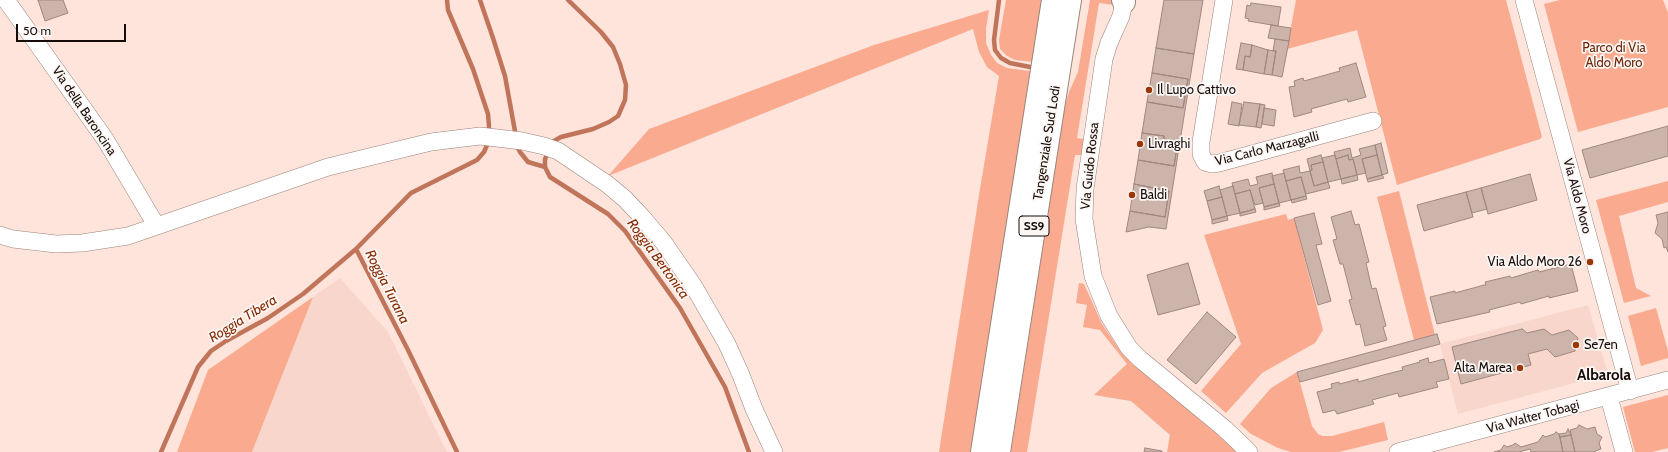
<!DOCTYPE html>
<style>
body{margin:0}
#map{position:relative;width:1668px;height:452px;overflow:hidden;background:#fee4db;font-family:Cabin,sans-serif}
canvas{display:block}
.scale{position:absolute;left:16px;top:24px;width:110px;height:18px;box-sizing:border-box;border:2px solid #160d0a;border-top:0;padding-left:5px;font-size:12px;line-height:14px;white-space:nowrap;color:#160d0a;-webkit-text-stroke:3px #fcf6f4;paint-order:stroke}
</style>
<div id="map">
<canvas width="1668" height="452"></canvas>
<div class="scale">50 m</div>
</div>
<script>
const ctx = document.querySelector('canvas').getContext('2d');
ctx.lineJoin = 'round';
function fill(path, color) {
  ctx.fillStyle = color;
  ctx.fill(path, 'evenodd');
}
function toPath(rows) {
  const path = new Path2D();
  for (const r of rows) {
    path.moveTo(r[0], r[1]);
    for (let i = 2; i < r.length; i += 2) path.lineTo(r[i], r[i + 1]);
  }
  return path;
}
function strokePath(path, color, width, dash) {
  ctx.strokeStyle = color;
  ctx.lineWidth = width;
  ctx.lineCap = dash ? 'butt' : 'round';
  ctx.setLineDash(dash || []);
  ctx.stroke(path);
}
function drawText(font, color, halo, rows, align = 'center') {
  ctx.font = font + ' Cabin,sans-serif';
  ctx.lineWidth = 3.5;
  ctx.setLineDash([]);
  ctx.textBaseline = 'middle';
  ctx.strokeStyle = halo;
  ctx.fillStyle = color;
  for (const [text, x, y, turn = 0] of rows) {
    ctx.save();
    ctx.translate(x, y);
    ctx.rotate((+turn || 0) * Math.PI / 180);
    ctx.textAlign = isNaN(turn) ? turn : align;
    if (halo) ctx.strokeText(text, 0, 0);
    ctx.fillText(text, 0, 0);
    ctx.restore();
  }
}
fill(toPath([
 [340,278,388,332,447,452,252,452,313,297],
 [1588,305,1608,374,1458,414,1440,344]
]), '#f8d6cb');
fill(toPath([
 [1006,0,1043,0,1033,62,1015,60,1007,56,1000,49,999,40],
 [1090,0,1115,0,1115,5,1099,3,1077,138,1089,140,1087,155,1075,155,1027,452,1011,452,1065,105,1069,92,1078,72],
 [1296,0,1506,0,1542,137,1540,139,1397,185,1357,30,1287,49],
 [1560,0,1663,0,1668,13,1668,107,1578,132,1544,4],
 [989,10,986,28,986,43,991,55,997,63,1007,68,1030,71,972,452,939,452,979,195,999,76,987,67,979,52,973,29,608,176,649,129,874,45],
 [1668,181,1668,202,1619,216,1636,288,1651,296,1624,303,1596,200],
 [1399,191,1435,335,1414,340,1377,197],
 [1286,214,1288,220,1294,218,1323,330,1315,343,1262,373,1226,413,1201,391,1241,344,1204,235],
 [1079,283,1084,284,1102,324,1121,352,1133,363,1238,452,1167,452,1170,435,1131,401,1094,395,1127,364,1100,330,1083,327,1087,305,1076,303],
 [313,297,252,452,177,452,208,370],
 [1656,308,1668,351,1668,358,1641,366,1628,316],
 [1297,372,1312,426,1318,434,1322,436,1332,436,1384,422,1388,440,1339,452,1291,452,1278,448,1251,434,1240,424,1271,388],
 [1668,395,1668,448,1652,452,1635,452,1623,407]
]), '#f9aa8f');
strokePath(toPath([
 [447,0,448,10,473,69,488,114,489,126,488,143,484,152,477,160,411,193,356,249,408,350,457,452],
 [480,0,493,38,505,76,516,137],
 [568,0,601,32,613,47,620,64,626,85,625,100,618,116,609,122,593,129,561,137,554,141,545,159,545,167,550,177,608,214,625,231,680,308,725,387,749,452],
 [999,0,994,40,995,50,1001,58,1010,63,1030,67],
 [516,145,520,152,528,162,545,167],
 [161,452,198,367,211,351,226,341,268,318,303,294,356,249]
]), '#c0755b', 4.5);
const building = toPath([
 [38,0,63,0,68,13,45,21,38,0],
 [1164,0,1203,0,1194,54,1156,48,1164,0],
 [1251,3,1281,7,1278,26,1248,21,1249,19,1245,18,1247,5,1250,6,1251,3],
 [1271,25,1291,28,1289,41,1268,38,1271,25],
 [1275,39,1289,41,1282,77,1272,75,1276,51,1273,51,1275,39],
 [1241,43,1252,45,1250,57,1245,56,1243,70,1236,69,1241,43],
 [1252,45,1268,50,1264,74,1243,70,1245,56,1250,57,1252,45],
 [1156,48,1194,54,1166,229,1149,227,1126,232,1130,211,1165,217,1169,191,1134,184,1138,160,1174,166,1178,141,1164,139,1164,136,1142,133,1147,102,1183,108,1188,79,1152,73,1156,48],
 [1268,50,1276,51,1272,75,1264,74,1268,50],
 [1356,63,1366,97,1348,102,1347,99,1311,109,1312,112,1294,117,1289,87,1295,86,1294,81,1303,78,1304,81,1340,71,1339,68,1356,63],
 [1152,73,1188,79,1183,108,1147,102,1152,73],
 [1232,102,1242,104,1239,126,1228,124,1232,102],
 [1244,102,1260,104,1256,127,1239,125,1244,102],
 [1260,104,1265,105,1261,128,1256,127,1260,104],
 [1264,108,1276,110,1274,126,1262,124,1264,108],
 [1668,126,1668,156,1590,178,1582,150,1668,126],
 [1142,133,1164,136,1164,139,1178,141,1174,166,1138,160,1142,133],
 [1381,143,1388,173,1382,175,1375,145,1381,143],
 [1375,145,1377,155,1362,159,1366,173,1357,175,1353,159,1349,160,1348,155,1336,159,1334,152,1350,148,1352,158,1361,155,1359,149,1375,145],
 [1321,155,1323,162,1311,165,1312,170,1310,171,1307,159,1321,155],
 [1335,155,1341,179,1328,182,1322,158,1335,155],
 [1348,155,1349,160,1353,159,1357,175,1341,179,1336,159,1348,155],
 [1377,155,1382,175,1367,179,1362,159,1377,155],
 [1323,162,1328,182,1314,186,1310,171,1312,170,1311,165,1323,162],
 [1299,166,1300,173,1310,171,1314,186,1328,182,1330,188,1306,194,1301,177,1286,181,1283,170,1299,166],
 [1272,173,1274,184,1259,188,1263,203,1255,205,1250,190,1235,194,1232,183,1248,179,1250,186,1258,184,1256,177,1272,173],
 [1284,173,1291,200,1279,203,1272,176,1284,173],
 [1530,174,1537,200,1488,214,1481,188,1530,174],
 [1357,175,1358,180,1342,184,1341,179,1357,175],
 [1382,175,1384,178,1368,182,1367,179,1382,175],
 [1301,177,1306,196,1291,200,1286,181,1301,177],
 [1134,184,1169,191,1165,217,1130,211,1134,184],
 [1274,184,1279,203,1264,207,1259,188,1274,184],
 [1219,186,1222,197,1207,201,1204,191,1219,186],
 [1233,186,1240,213,1227,216,1220,190,1233,186],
 [1481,188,1487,209,1472,213,1466,192,1481,188],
 [1250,190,1255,209,1240,213,1235,194,1250,190],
 [1466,192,1473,217,1424,231,1417,205,1466,192],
 [1306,196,1307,199,1292,203,1291,200,1306,196],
 [1222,197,1227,216,1212,220,1207,201,1222,197],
 [1279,203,1280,206,1264,210,1264,207,1279,203],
 [1255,209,1256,212,1240,216,1240,213,1255,209],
 [1351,211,1355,225,1359,224,1369,262,1366,263,1372,289,1376,288,1386,326,1383,327,1387,340,1365,346,1360,324,1356,325,1349,300,1352,299,1343,264,1340,264,1333,240,1337,239,1331,217,1351,211],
 [1668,212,1668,252,1666,247,1664,248,1662,239,1655,233,1658,223,1656,215,1668,212],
 [1314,213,1322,244,1316,245,1331,301,1318,305,1294,218,1314,213],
 [1227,216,1228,220,1212,224,1212,220,1227,216],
 [1188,263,1200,304,1158,315,1147,275,1188,263],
 [1571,264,1578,291,1549,298,1549,296,1521,304,1520,302,1489,310,1490,312,1437,324,1430,297,1455,291,1455,293,1484,285,1486,285,1485,282,1510,276,1511,278,1538,270,1539,272,1571,264],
 [1207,312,1236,337,1196,384,1167,360,1207,312],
 [1522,329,1527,333,1544,329,1552,335,1569,330,1578,338,1575,351,1555,357,1547,349,1528,354,1531,365,1461,384,1452,347,1522,329],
 [1437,334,1440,344,1300,382,1297,372,1437,334],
 [1428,358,1429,363,1444,359,1449,379,1436,382,1438,387,1399,397,1398,393,1372,400,1374,404,1337,414,1335,410,1323,413,1317,392,1332,388,1331,384,1339,382,1340,384,1358,379,1358,382,1387,374,1403,370,1402,367,1420,362,1419,361,1428,358],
 [1579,425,1587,429,1595,427,1597,434,1602,437,1599,443,1601,449,1593,452,1575,452,1570,430,1577,428,1579,425],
 [1568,429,1571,435,1560,437,1559,434,1566,433,1568,429],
 [1556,432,1559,434,1563,452,1531,452,1530,449,1519,452,1494,452,1501,450,1504,445,1507,447,1513,445,1515,443,1521,447,1538,442,1543,435,1545,437,1554,434,1556,432],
 [1571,435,1575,452,1563,452,1560,437,1571,435],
 [1145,448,1162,451,1162,452,1144,452,1145,448]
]);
fill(building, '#cdb4ab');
strokePath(building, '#9f877f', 1);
const minor = toPath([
 [6,0,105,139,156,225],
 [1224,0,1201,142,1201,154,1205,162,1212,164,1219,163,1373,121],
 [1524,0,1630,391],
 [1124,2,1121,16,1109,43,1104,59,1085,189,1084,219,1093,276,1109,316,1129,348,1140,359,1225,429,1249,452],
 [0,235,13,239,56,244,82,243,128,236,328,167,431,142,480,136,522,141,544,146,558,151,607,184,625,199,642,217,664,243,693,285,727,344,741,375,754,409,774,452],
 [1609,397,1624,452],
 [1398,452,1668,380]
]);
const highway = toPath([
 [1123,0,1124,2],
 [982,452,1053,0],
 [999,452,1070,0]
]);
strokePath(minor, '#9a837a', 18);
strokePath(highway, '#9a837a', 24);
strokePath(minor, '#fff', 17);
strokePath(highway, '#fff', 22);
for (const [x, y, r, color] of [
 [1149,90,4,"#9b3607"],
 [1140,144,4,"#9b3607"],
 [1132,195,4,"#9b3607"],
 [1590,262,4,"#9b3607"],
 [1576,345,4,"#9b3607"],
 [1520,368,4,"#9b3607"]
]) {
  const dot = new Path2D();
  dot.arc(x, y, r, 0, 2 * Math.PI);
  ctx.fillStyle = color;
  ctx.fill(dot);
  strokePath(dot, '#fcf6f4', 1.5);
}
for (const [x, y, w] of [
 [1034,226,30]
]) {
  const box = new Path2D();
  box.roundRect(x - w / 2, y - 10, w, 20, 3);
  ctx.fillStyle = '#fcf6f4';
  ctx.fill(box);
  strokePath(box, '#160d0a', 1);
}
drawText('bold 12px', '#160d0a', null, [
 ["SS9",1034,226]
]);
drawText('13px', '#6c270a', '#fcf6f4', [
 ["Parco di Via",1614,48],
 ["Aldo Moro",1614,63]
]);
drawText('13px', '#160d0a', '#fcf6f4', [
 ["Il Lupo Cattivo",1157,90],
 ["Livraghi",1148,144],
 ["Baldi",1140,195],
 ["Via Aldo Moro 26",1582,262,"right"],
 ["Se7en",1584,345],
 ["Alta Marea",1512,368,"right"]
], 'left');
drawText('13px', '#160d0a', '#fcf6f4', [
 ["Via della Baroncina",84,111,56],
 ["Tangenziale Sud Lodi",1047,143,-81],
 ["Via Carlo Marzagalli",1267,149,-14],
 ["Via Guido Rossa",1090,166,-84],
 ["Via Aldo Moro",1577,196,75],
 ["Via Walter Tobagi",1533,417,-15]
]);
drawText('italic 14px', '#862b00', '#fcf6f4', [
 ["Roggia Bertonica",658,259,54],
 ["Roggia Turana",387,287,63],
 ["Roggia Tibera",243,319,-32]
]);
drawText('bold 15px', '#160d0a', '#fcf6f4', [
 ["Albarola",1604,376]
]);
</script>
